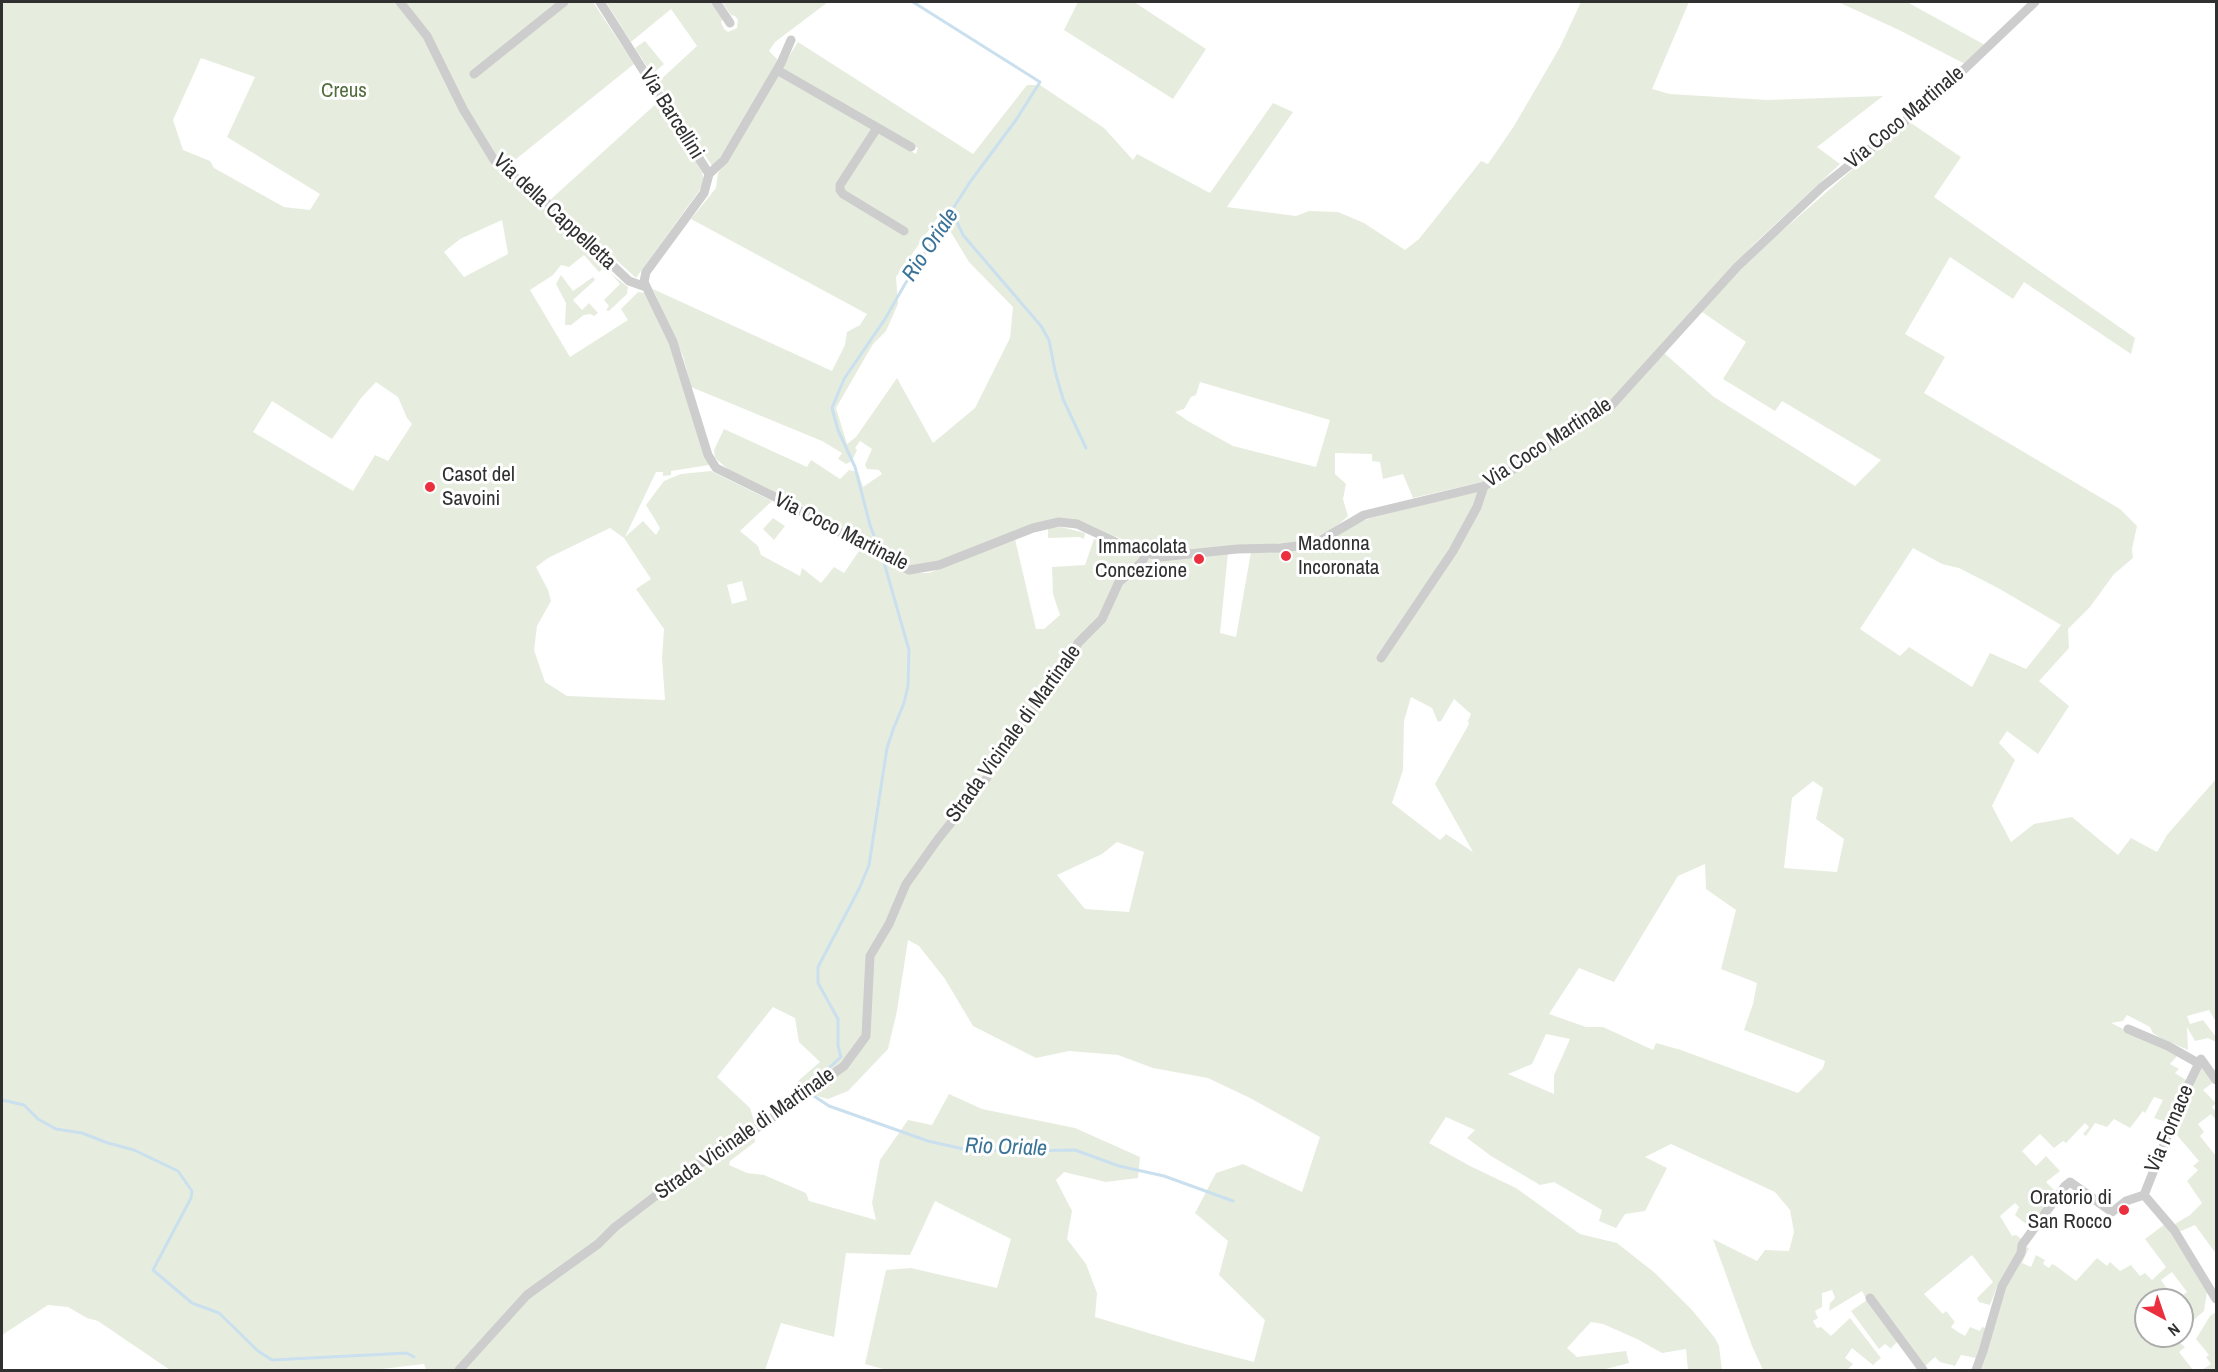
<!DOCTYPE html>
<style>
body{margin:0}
#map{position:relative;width:2218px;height:1372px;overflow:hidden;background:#fff;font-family:"Archivo Narrow",sans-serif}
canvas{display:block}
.frame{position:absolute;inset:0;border:3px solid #303030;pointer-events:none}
.north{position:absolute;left:2134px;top:1288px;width:60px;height:60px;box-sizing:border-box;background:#fff;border:2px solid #acacac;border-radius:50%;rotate:140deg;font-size:16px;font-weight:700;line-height:24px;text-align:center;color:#303030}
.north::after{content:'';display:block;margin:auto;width:21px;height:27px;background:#eb2f3e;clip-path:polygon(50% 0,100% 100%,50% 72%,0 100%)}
</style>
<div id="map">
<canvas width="2218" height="1372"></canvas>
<div class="frame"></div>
<div class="north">N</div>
</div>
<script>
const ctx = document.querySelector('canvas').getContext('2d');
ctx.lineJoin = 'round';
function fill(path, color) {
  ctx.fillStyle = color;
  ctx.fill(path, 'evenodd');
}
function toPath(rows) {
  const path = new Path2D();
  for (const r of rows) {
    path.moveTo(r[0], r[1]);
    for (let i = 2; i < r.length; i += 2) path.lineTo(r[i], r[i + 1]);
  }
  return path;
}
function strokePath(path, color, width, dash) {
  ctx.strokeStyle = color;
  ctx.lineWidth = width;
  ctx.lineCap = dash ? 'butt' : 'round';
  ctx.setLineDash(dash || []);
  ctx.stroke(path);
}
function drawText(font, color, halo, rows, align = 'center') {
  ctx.font = font + ' "Archivo Narrow",sans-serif';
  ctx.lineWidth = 6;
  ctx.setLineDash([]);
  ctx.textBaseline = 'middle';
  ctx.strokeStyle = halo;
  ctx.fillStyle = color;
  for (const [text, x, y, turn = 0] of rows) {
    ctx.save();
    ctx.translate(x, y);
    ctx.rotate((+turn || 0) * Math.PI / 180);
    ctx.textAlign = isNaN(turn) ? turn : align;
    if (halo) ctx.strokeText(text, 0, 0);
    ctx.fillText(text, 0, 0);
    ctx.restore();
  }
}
fill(toPath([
 [2,2,593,2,634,64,505,168,525,185,540,189,550,200,658,102,695,159,702,172,704,182,699,191,636,278,550,200,607,265,599,272,584,255,569,267,561,265,553,275,530,290,570,357,628,320,621,309,638,292,646,293,671,342,709,465,671,471,671,475,663,476,663,472,656,472,625,537,643,521,656,535,660,528,646,505,664,481,681,474,711,471,772,501,740,531,758,546,761,555,800,576,802,568,821,583,834,567,844,573,859,551,863,550,874,553,890,565,908,573,929,573,1015,539,1036,629,1044,629,1060,615,1053,594,1052,567,1085,565,1094,539,1156,561,1228,553,1220,633,1236,637,1251,552,1270,553,1371,518,1488,488,1570,437,1664,353,1714,397,1855,486,1881,460,1782,401,1775,411,1723,379,1746,342,1702,312,1735,275,1775,237,1908,121,1961,157,1934,197,2135,338,2131,354,2024,282,2013,299,1950,257,1905,334,1945,357,1924,393,2120,509,2137,526,2132,549,2133,558,2114,574,2090,607,2068,629,2069,648,2039,681,2069,706,2038,754,2007,731,1999,743,2015,760,1992,806,2011,842,2034,824,2072,817,2118,855,2131,838,2157,852,2167,835,2216,779,2216,1022,2209,1010,2187,1016,2190,1024,2203,1020,2216,1037,2216,1042,2208,1038,2195,1041,2187,1027,2188,1050,2161,1038,2153,1033,2150,1027,2127,1015,2123,1021,2111,1023,2178,1055,2170,1064,2179,1069,2175,1073,2186,1080,2169,1123,2154,1118,2163,1100,2154,1097,2145,1113,2143,1111,2130,1128,2114,1119,2107,1127,2095,1123,2086,1136,2083,1134,2089,1127,2085,1123,2066,1143,2063,1141,2054,1148,2040,1134,2022,1151,2036,1166,2046,1156,2060,1171,2046,1182,2056,1192,2032,1229,2015,1215,2019,1207,2015,1203,2000,1216,2012,1236,2016,1235,2026,1242,1998,1284,1990,1305,1979,1302,1977,1298,1993,1282,1972,1255,1924,1294,1943,1314,1946,1311,1955,1322,1951,1327,1958,1332,1965,1336,1970,1327,1980,1331,1982,1327,1986,1328,1976,1358,1961,1355,1955,1366,1940,1362,1935,1357,1924,1367,1901,1338,1891,1348,1894,1351,1885,1344,1879,1349,1851,1311,1867,1300,1862,1291,1829,1311,1830,1303,1835,1298,1832,1290,1822,1293,1822,1307,1815,1311,1818,1318,1813,1321,1817,1328,1821,1327,1831,1336,1850,1318,1881,1358,1873,1365,1852,1348,1845,1358,1853,1364,1847,1370,1763,1370,1752,1346,1713,1239,1757,1261,1765,1250,1789,1251,1794,1232,1790,1210,1775,1192,1671,1144,1645,1157,1667,1168,1645,1211,1625,1214,1616,1228,1599,1221,1602,1210,1554,1182,1540,1185,1491,1156,1467,1138,1475,1130,1446,1117,1429,1143,1470,1166,1516,1188,1580,1234,1617,1243,1655,1273,1692,1310,1715,1338,1719,1346,1722,1370,1688,1370,1686,1349,1662,1353,1637,1339,1603,1324,1591,1322,1567,1348,1577,1357,1626,1351,1629,1363,1602,1370,887,1370,865,1364,886,1270,911,1268,997,1288,1011,1239,935,1201,910,1255,846,1253,834,1337,781,1323,765,1370,426,1370,424,1364,373,1370,170,1370,98,1321,87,1318,68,1307,48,1305,2,1335],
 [201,58,255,77,227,137,320,194,310,210,284,207,214,168,210,161,183,150,173,120],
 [502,220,508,254,464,277,444,252,460,239],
 [376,382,398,397,407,418,412,424,388,461,375,455,353,491,253,432,272,401,332,439,361,398],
 [610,528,624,538,651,579,636,589,664,629,662,658,665,700,567,696,545,682,534,650,537,626,551,601,548,590,536,567,548,558],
 [1913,548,1942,564,1959,568,1998,588,2061,625,2026,669,1990,653,1972,687,1909,647,1900,656,1860,629],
 [742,581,747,600,732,604,727,585],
 [1411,697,1432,708,1438,722,1441,721,1454,699,1471,714,1468,721,1469,724,1435,784,1473,852,1446,834,1440,840,1392,803,1403,770,1404,721],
 [1813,781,1823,788,1816,819,1844,839,1837,872,1784,868,1792,798],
 [1117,842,1144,852,1129,912,1085,909,1057,875,1102,854],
 [1705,864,1706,889,1736,910,1721,969,1757,983,1753,1004,1744,1030,1825,1061,1823,1068,1798,1093,1681,1050,1656,1043,1653,1050,1603,1027,1586,1027,1549,1014,1579,968,1614,982,1678,876],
 [908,940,919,946,945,979,973,1026,1036,1058,1069,1051,1118,1055,1153,1068,1208,1078,1250,1098,1320,1137,1302,1192,1243,1164,1216,1173,1195,1213,1228,1241,1219,1275,1265,1320,1254,1362,1185,1344,1095,1317,1097,1293,1086,1264,1067,1239,1072,1211,1056,1180,1064,1172,1106,1182,1138,1178,1140,1157,1075,1128,982,1109,949,1094,932,1125,908,1120,880,1160,872,1203,876,1220,809,1201,806,1193,764,1175,747,1173,729,1165,730,1161,755,1142,754,1121,750,1108,717,1077,773,1007,795,1018,799,1042,820,1062,798,1081,796,1090,828,1099,848,1091,888,1049,897,1011],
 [1546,1034,1570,1039,1554,1075,1554,1094,1508,1074,1532,1064],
 [606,2,712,2,723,19,721,22,724,29,728,32,737,28,738,20,735,16,731,15,722,2,828,2,775,42,769,51,781,63,717,162,712,166,658,82,697,46,671,9,631,42],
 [1078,2,1134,2,1206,49,1173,99,1064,30],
 [1581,2,1689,2,1652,89,1670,94,1767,100,1883,96,1817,147,1840,164,1753,245,1608,404,1511,466,1482,482,1413,498,1403,474,1383,479,1380,462,1372,461,1372,454,1335,453,1335,474,1346,484,1343,499,1348,516,1336,527,1307,541,1159,555,1117,537,1060,520,935,563,914,566,903,564,815,512,731,472,715,458,714,450,724,429,807,467,811,460,840,479,849,470,858,472,863,487,882,474,879,470,867,469,865,465,872,449,860,441,855,448,857,450,852,461,846,464,838,459,842,453,822,441,691,387,683,356,653,289,832,371,845,345,847,332,860,325,867,314,691,219,716,188,718,173,726,163,777,75,916,154,918,148,780,70,798,42,973,154,1027,85,1040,85,1104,128,1133,160,1137,154,1210,193,1273,103,1293,112,1227,207,1296,216,1309,211,1338,212,1364,223,1405,250,1419,239,1481,161,1488,164,1514,126,1560,47],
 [940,214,969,262,1013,307,1010,338,975,408,933,443,897,378,856,437,847,444,836,408,873,344,886,331,898,304,896,277],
 [1200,382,1330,420,1316,467,1233,446,1188,421,1175,412,1184,409,1191,397,1196,395],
 [1838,2,1907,2,1985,45,1965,64,1899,30],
 [645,41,664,64,652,74,635,48],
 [611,274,628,287,627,294,609,311,606,310,609,306,604,300,620,284],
 [561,275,573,291,593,277,595,280,573,300,582,310,589,303,598,313,594,316,590,314,584,315,571,325,565,325,566,303,556,284],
 [773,518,785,526,774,540,763,529],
 [1061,527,1085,533,1084,539,1079,537,1048,538,1048,528],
 [2200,1065,2215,1081,2203,1090,2216,1103,2212,1107,2216,1112,2216,1120,2211,1114,2198,1124,2204,1132,2200,1136,2216,1156,2216,1250,2214,1251,2195,1225,2179,1232,2175,1224,2190,1215,2202,1203,2187,1181,2198,1170,2193,1166,2199,1161,2176,1134,2170,1139],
 [2165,1224,2207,1292,2204,1311,2182,1330,2182,1300,2177,1300,2187,1292,2172,1272,2161,1280,2175,1300,2146,1300,2146,1336,2176,1336,2174,1338,2185,1347,2179,1352,2193,1370,1978,1370,2003,1291,2026,1247,2029,1248,2022,1263,2031,1267,2036,1255,2045,1260,2043,1264,2049,1268,2052,1264,2056,1266,2076,1281,2097,1258,2107,1266,2110,1262,2120,1271,2131,1265,2140,1276,2145,1273,2152,1280,2166,1267,2145,1239],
 [2216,1312,2216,1370,2202,1370,2211,1364,2206,1357,2209,1355,2196,1339,2210,1316]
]), '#e6edde');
strokePath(toPath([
 [952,211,963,235,1041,326,1049,340,1055,371,1063,399,1086,448],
 [880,551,870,525,855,467,838,430,832,408,844,379,885,319,905,284,970,182,1016,120,1040,82,913,2],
 [883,559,909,650,908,686,904,703,895,725],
 [830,1067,841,1057,838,1046,838,1019,818,983,818,967,860,887,869,865,887,748,894,727],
 [813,1093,811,1094,829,1106,928,1141,968,1150,1019,1151,1075,1150,1119,1166,1164,1176,1233,1201],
 [2,1100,24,1105,38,1119,56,1129,82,1133,108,1143,134,1150,178,1171,192,1191,191,1198,153,1270,192,1303,219,1313,258,1351,272,1360,407,1353,414,1357]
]), '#cae0ee', 3);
strokePath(toPath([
 [400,2,427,36,463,109,494,160,548,204,629,281,646,287],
 [600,2,709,174,704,193,646,272,644,282,673,342,708,455,716,468,777,498,909,570,939,565,1033,528,1059,522,1077,524,1124,546,1160,557,1237,549,1280,548,1306,545,1323,539,1364,515,1484,486,1515,468,1610,407,1737,267,1822,187,1934,98,2035,2],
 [716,2,730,23],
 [777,70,911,147],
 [474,74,564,2],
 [877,128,840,185,840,190,843,194,904,231],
 [709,174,724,160,781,63,791,40],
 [1381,658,1453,551,1477,507,1484,486],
 [2128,1029,2168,1046,2198,1063],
 [2144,1195,2184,1094,2201,1059,2216,1080],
 [1870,1298,1923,1370],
 [459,1370,527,1295,598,1244,615,1227,688,1171,765,1123,844,1066,866,1036,870,956,889,924,906,884,938,839,986,779,1012,736,1061,674,1078,643,1102,619,1119,582,1141,563,1147,553],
 [1976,1370,1983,1351,2002,1286,2021,1253,2022,1245,2065,1186,2070,1182,2112,1212,2126,1201,2144,1195,2174,1230,2216,1299]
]), '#cdcdcd', 9);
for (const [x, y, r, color] of [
 [430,487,6,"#eb2f3e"],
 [1286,556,6,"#eb2f3e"],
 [1199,559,6,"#eb2f3e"],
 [2124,1210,6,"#eb2f3e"]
]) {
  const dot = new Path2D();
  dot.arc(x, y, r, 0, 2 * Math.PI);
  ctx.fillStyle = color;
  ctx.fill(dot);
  strokePath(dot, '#fff', 2);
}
drawText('21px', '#536e3c', '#fff', [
 ["Creus",344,91]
]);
drawText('21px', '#303030', '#fff', [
 ["Via Barcellini",671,114,58],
 ["Via Coco Martinale",1905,118,-40],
 ["Via della Cappelletta",554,212,43],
 ["Via Coco Martinale",1548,443,-33],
 ["Via Coco Martinale",841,532,27],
 ["Strada Vicinale di Martinale",1014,734,-54],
 ["Via Fornace",2170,1129,-67],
 ["Strada Vicinale di Martinale",745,1134,-35]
]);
drawText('21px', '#303030', '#fff', [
 ["Casot del",442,475],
 ["Savoini",442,499],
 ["Madonna",1298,544],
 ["Incoronata",1298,568],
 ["Immacolata",1187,547,"right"],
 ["Concezione",1187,571,"right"],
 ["Oratorio di",2112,1198,"right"],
 ["San Rocco",2112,1222,"right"]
], 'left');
drawText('italic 22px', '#3b7396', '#fff', [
 ["Rio Oriale",931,245,-56],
 ["Rio Oriale",1006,1148,2]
]);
</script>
